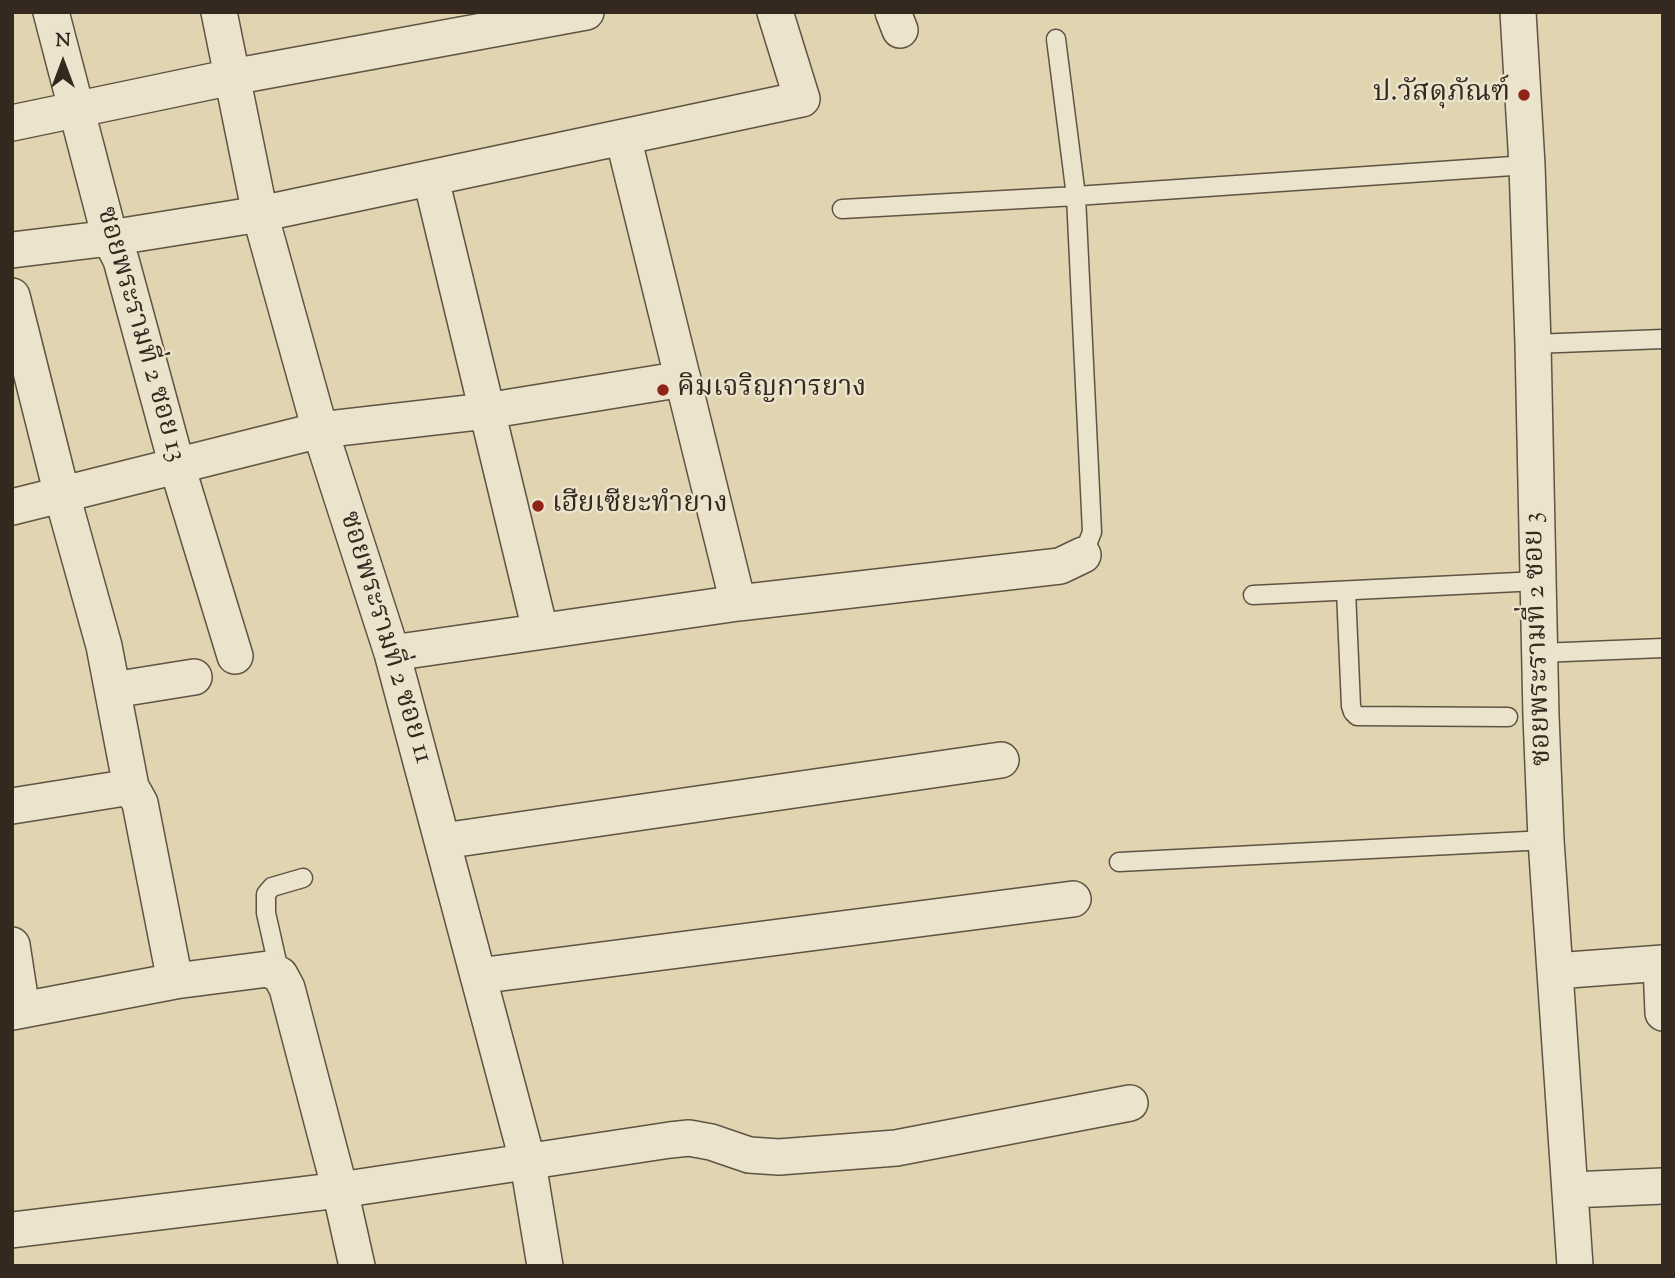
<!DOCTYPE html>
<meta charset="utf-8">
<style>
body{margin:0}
#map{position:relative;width:1675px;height:1278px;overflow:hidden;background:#e0d4b1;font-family:"Sorts Mill Goudy",serif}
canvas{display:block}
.frame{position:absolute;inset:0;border:14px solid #34281f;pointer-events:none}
.north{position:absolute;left:28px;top:28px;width:70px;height:70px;-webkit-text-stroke:5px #ebe3cc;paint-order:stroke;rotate:0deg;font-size:19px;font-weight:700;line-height:28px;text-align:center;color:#34281f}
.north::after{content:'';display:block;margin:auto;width:24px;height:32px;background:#34281f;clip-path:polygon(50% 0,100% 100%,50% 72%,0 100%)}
</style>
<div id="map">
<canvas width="1675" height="1278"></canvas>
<div class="frame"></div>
<div class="north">N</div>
</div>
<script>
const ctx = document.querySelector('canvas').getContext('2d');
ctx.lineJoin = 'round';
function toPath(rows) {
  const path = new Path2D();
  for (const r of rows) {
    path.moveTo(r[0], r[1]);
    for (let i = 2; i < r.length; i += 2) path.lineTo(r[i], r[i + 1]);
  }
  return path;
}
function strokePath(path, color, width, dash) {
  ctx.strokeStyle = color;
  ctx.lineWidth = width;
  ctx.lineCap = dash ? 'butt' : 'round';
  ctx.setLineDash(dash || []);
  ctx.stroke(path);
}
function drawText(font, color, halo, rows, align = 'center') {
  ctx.font = font + ' "Sorts Mill Goudy","Noto Serif Thai",serif';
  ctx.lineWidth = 5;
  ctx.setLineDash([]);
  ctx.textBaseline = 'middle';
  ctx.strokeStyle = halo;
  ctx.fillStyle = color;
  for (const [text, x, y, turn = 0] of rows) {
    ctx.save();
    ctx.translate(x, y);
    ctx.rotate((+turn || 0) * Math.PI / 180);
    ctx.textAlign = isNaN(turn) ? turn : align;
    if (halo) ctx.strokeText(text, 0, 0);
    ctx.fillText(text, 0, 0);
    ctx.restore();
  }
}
const lane = toPath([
 [1056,39,1076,196,1092,532,1083,555],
 [842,209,1076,196,1527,165],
 [1533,344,1663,339],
 [1346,591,1351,706,1353,712,1357,716,1508,717],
 [1253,595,1538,581],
 [1540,653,1663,648],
 [1119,862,1546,840],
 [280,975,266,913,266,894,272,887,303,878]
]);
const street = toPath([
 [51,12,110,238,121,260,177,466,235,656],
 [219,12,260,214,320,430,392,653,528,1163,545,1266],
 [893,12,900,30],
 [1518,12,1527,165,1533,344,1541,716,1546,840,1575,1266],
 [12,123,232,77,586,12],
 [623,137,738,603],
 [431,179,540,630],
 [12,250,110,238,260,214,802,99,775,12],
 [12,296,62,495,104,646,131,787],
 [12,507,320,430,486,411,683,379],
 [392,653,738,603,1060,566,1083,555],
 [113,690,194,677],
 [12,806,131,787,140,803,175,981],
 [443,841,1001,760],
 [12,945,22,1010],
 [1661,964,1663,1013],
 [1555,971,1663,963],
 [478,976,1073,899],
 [12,1012,175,981,268,969,280,975,287,988,340,1190,357,1266],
 [1571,1190,1663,1186],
 [12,1230,340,1190,670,1140,689,1138,711,1142,749,1155,779,1157,896,1148,1130,1103]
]);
strokePath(lane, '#5f5344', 21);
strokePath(street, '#5f5344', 38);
strokePath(lane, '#ebe3cc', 18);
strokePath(street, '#ebe3cc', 35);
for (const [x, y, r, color] of [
 [1524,95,7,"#8f2418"],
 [663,390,7,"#8f2418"],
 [538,506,7,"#8f2418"]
]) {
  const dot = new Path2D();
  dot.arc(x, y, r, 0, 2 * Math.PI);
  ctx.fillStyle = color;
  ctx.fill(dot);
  strokePath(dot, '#ebe3cc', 2.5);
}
drawText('28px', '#34281f', '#ebe3cc', [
 ["ป.วัสดุภัณฑ์",1510,95,"right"],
 ["คิมเจริญการยาง",677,390],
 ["เฮียเซียะทำยาง",552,506]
], 'left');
drawText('28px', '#34281f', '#ebe3cc', [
 ["ซอยพระรามที่ 2 ซอย 13",139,335,74],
 ["ซอยพระรามที่ 2 ซอย 11",384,638,73],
 ["ซอยพระรามที่ 2 ซอย 3",1540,639,-92]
]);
</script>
